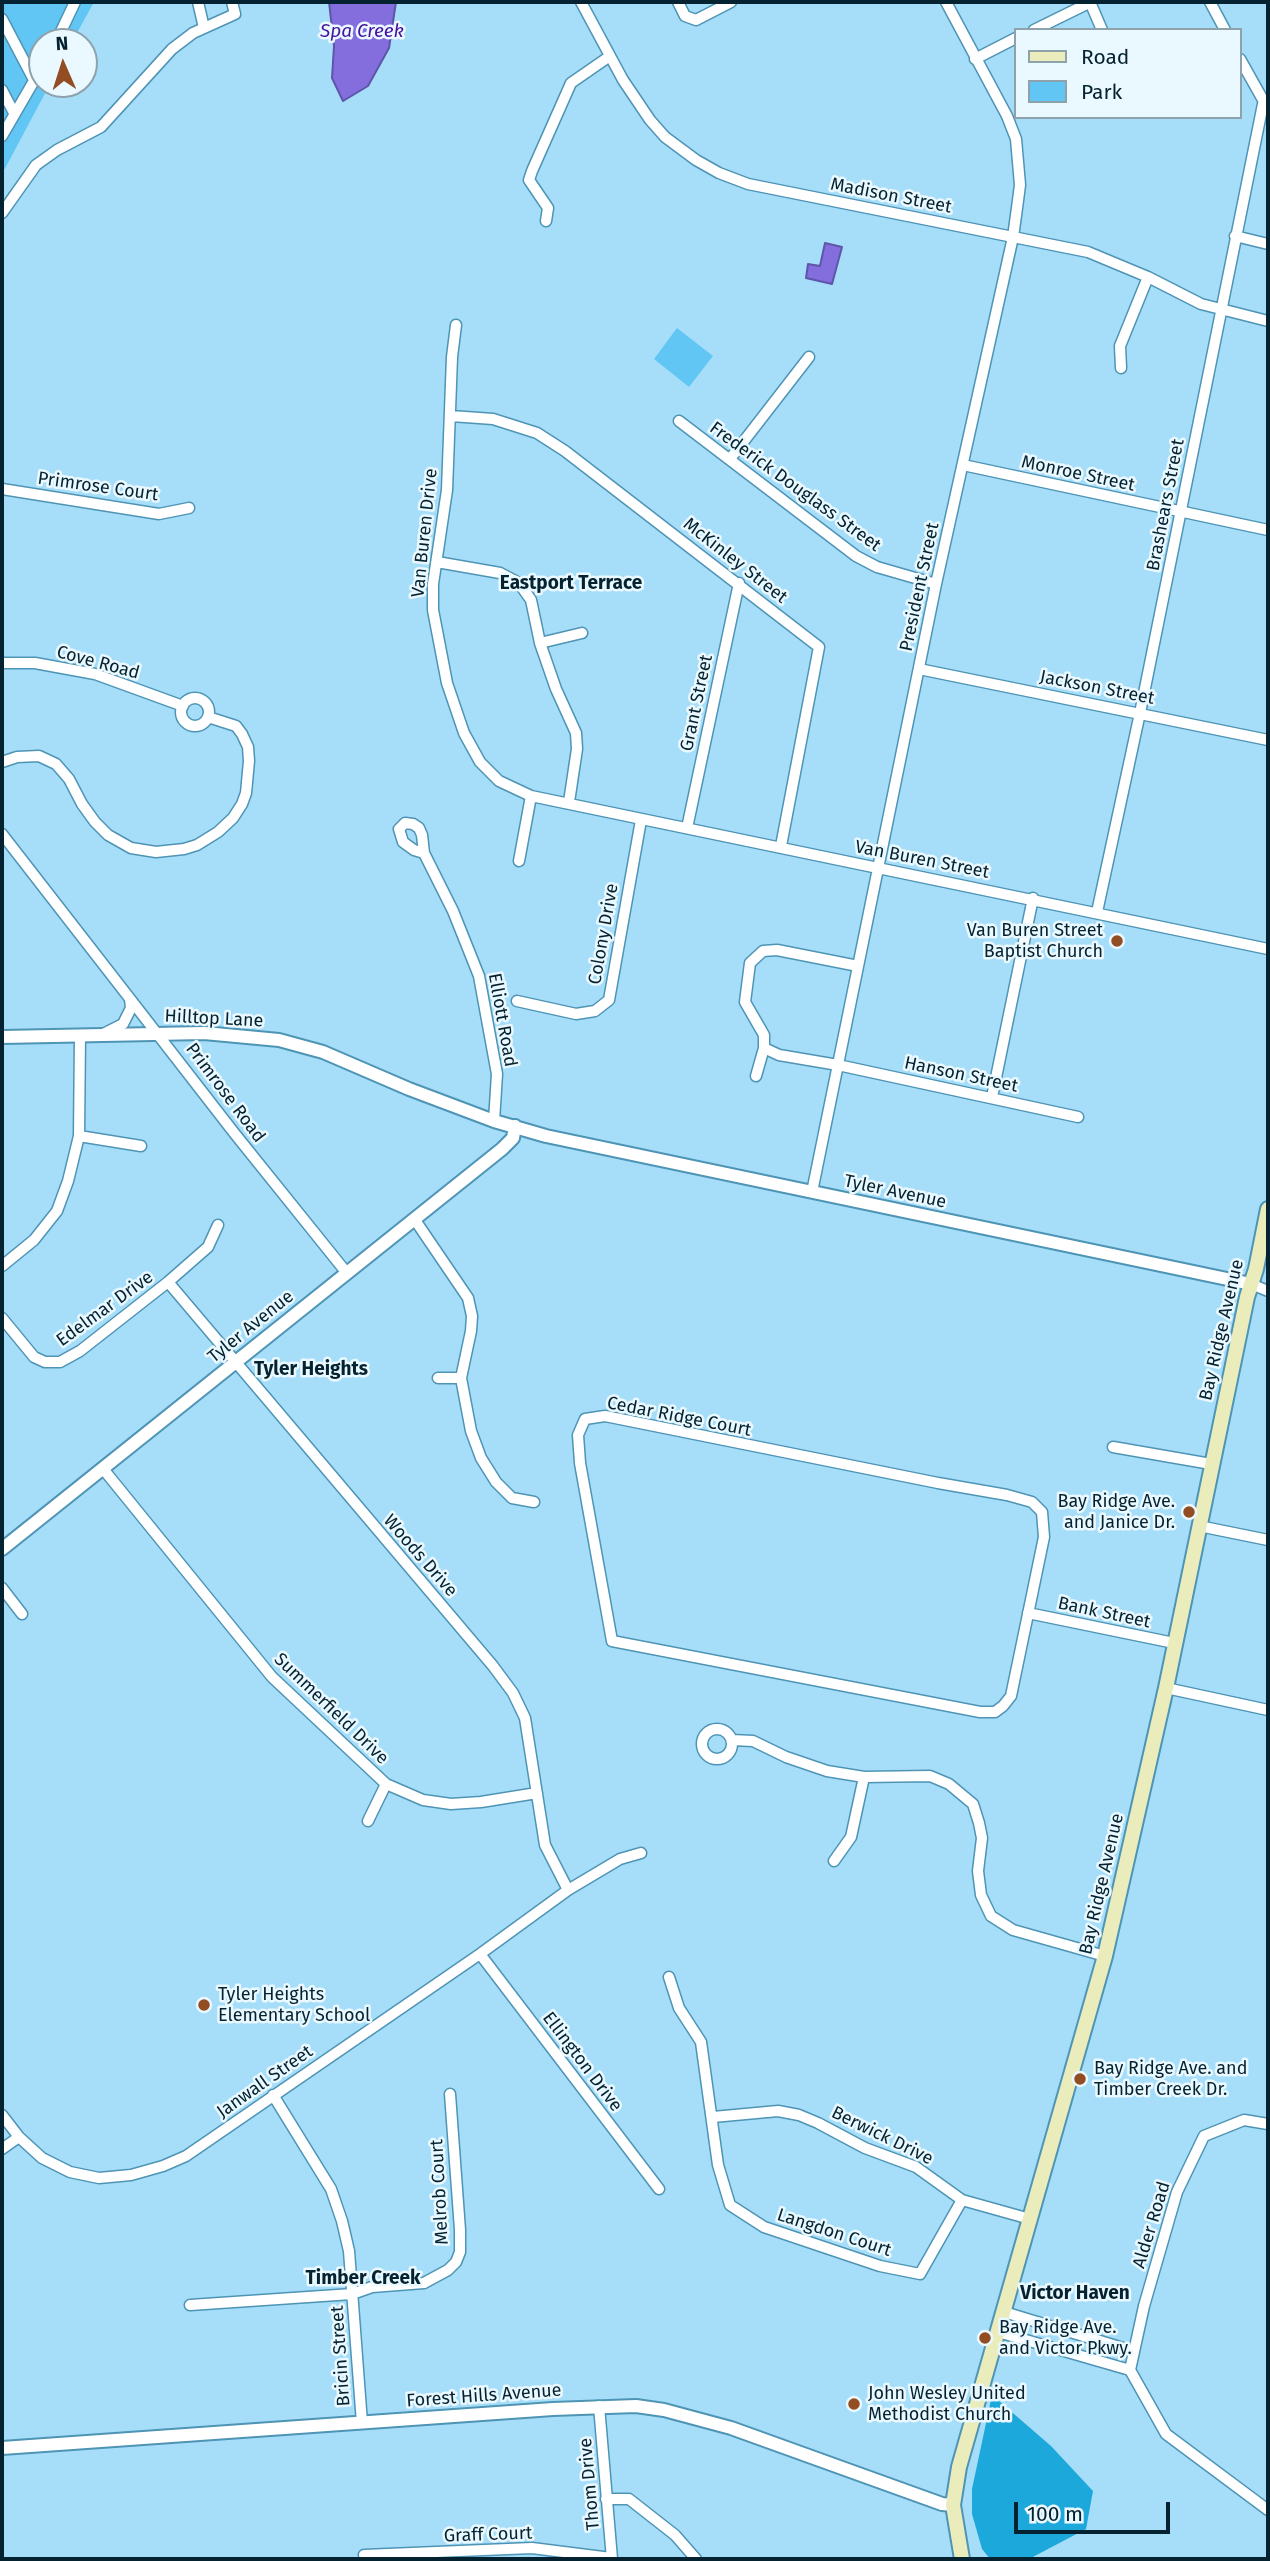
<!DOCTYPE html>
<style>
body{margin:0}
#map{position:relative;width:1270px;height:2561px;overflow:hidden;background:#a6defa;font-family:"Fira Sans",sans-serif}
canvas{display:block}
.frame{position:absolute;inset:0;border:4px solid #04222f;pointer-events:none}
.legend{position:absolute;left:1014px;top:28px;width:228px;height:91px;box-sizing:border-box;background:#eaf8ff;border:2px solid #8ea2ac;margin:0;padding:9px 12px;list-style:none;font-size:21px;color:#04222f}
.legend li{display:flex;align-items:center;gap:14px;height:35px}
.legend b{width:35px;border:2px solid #8ea2ac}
.north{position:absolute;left:28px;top:28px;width:70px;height:70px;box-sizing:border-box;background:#eaf8ff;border:2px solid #8ea2ac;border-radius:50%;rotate:357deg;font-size:19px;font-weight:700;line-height:28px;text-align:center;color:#04222f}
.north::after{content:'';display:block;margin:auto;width:24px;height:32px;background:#924d22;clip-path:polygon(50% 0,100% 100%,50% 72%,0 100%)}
.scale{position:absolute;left:1014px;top:2502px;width:156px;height:32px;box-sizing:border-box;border:4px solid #04222f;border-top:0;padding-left:9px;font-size:21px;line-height:24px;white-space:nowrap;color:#04222f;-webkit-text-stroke:5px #eaf8ff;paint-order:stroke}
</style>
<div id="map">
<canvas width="1270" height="2561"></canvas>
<div class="frame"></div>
<ul class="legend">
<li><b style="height:9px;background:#ebecbc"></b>Road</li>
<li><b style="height:19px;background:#61c6f4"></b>Park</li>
</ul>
<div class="north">N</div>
<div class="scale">100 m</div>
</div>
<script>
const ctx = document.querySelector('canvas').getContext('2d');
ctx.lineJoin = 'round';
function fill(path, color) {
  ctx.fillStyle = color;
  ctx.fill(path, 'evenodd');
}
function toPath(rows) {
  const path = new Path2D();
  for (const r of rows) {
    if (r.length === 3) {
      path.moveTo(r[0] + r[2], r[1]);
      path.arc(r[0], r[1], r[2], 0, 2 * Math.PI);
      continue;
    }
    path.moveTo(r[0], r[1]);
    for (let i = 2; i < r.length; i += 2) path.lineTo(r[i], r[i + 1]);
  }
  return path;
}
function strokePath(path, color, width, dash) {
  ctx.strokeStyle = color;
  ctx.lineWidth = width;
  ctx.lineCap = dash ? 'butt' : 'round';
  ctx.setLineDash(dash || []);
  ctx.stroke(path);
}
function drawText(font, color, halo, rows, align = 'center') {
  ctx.font = font + ' "Fira Sans",sans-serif';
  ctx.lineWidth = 5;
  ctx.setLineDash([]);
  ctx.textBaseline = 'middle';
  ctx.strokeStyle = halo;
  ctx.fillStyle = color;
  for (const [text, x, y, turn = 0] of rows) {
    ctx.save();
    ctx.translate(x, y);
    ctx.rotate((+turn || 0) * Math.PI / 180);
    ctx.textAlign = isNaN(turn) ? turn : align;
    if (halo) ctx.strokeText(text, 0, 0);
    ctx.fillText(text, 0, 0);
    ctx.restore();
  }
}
fill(toPath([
 [2,2,94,2,72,42,42,42,42,84,50,84,2,174],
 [677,328,713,356,689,387,654,359]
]), '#61c6f4');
fill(toPath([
 [992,2395,1051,2446,1093,2491,1086,2529,1029,2559,990,2559,982,2549,972,2514,972,2489]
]), '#1da8db');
const water = toPath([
 [329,2,396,2,389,48,368,86,343,101,332,78,334,46,329,2],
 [825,243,842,247,832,284,806,278,808,264,820,266,825,243]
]);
fill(water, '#846ddd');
strokePath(water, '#5e56a9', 2);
const minor = toPath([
 [198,2,204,28],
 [581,2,623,80,650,120,665,137,696,160,719,173,748,184,1088,252,1148,277,1201,304,1268,321],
 [678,2,685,16,696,20,731,2],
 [1090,2,1102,30],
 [1210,2,1225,30],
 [2,19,34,80],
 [1034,30,1091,2],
 [56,42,75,2],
 [975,59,1016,38],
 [1240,59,1267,107],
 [2,90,14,113],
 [2,136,42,67],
 [2,213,36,165,57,150,101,127,172,49,193,33,235,14,232,2],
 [546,221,548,208,529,180,532,171,571,83,610,56],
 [1235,236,1268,244],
 [456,325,452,357,447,490,433,584,433,610,447,683,464,733,480,762,499,781,531,796,1268,949],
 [1121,368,1120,346,1148,277],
 [451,416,493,419,537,433,565,451,819,647,781,846],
 [679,421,856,556,877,567,936,584],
 [730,459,809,357],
 [963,465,1268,530],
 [2,489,159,514,189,508],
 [437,562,500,573,519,583,531,600,540,643,556,689,576,733,577,749,569,802],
 [540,643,582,633],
 [2,663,35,663,95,674,183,706],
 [919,669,1268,740],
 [195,712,14],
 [2,762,17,757,39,756,56,764,69,779,82,804,95,822,108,835,131,848,156,852,184,849,197,845,218,832,233,818,242,804,246,793,249,761,248,747,242,734,236,726,208,717],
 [687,828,739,583],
 [2,834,235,1134,346,1272],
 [424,853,414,850,403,842,399,829,405,823,413,824,419,828,422,835,424,853,453,911,479,976,497,1074,494,1121],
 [519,861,531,796],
 [1097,912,1140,713,1263,104],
 [858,966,777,950,763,951,750,963,745,1002,764,1035,764,1048,779,1055,838,1065,1078,1117],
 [517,1001,576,1014,595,1011,609,1000,641,820],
 [105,1033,123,1024,131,1008,130,999],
 [756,1076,764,1048],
 [992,1097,1033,898],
 [79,1136,141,1146],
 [812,1192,936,584,1013,237,1017,208,1020,185,1016,139,1007,116,946,2],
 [415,1220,468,1298,472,1316,471,1331,461,1378,471,1431,481,1458,496,1482,512,1498,534,1502],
 [2,1266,34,1240,57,1211,68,1181,79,1136,80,1036],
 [168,1282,493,1666,513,1693,525,1718,545,1845,568,1890],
 [1251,1284,1268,1291],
 [2,1318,34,1357,45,1362,60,1362,80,1351,168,1282,208,1247,218,1225],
 [438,1378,461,1378],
 [605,1416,938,1483,1007,1495,1032,1502,1042,1512,1044,1537,1011,1696,1003,1706,995,1712,980,1712,612,1641,580,1463,578,1435,585,1419,605,1416],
 [1113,1447,1211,1464],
 [104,1470,272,1677,386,1784,423,1800,451,1804,481,1802,537,1793],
 [1199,1526,1268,1540],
 [2,1588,22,1614],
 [1028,1613,1174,1643],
 [1166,1688,1268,1710],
 [717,1744,15],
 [732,1740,753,1741,786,1757,827,1771,864,1777,930,1776,949,1784,973,1804,979,1823,982,1838,978,1871,981,1895,991,1916,1013,1930,1105,1956],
 [368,1821,386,1784],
 [834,1861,851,1837,864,1777],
 [480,1954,659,2189],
 [669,1977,679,2008,701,2042,718,2165,730,2205,764,2227,880,2266,920,2274,962,2200],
 [273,2095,331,2189,342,2221,349,2251,362,2423],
 [2,2115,19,2137,42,2158,70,2172,99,2178,131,2175,163,2166,186,2156,480,1954,568,1890,620,1859,641,1853],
 [713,2117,778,2111,799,2115,818,2123,865,2148,916,2167,962,2200,1030,2219],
 [1268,2124,1244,2120,1204,2136,1177,2192,1144,2306,1130,2370,1166,2434,1268,2510],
 [2,2149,19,2137],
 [190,2305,352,2294,372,2287,424,2283,448,2270,456,2262,460,2252,460,2230,450,2094],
 [1004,2312,1133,2351],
 [998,2332,1130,2370],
 [599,2406,612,2559],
 [606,2499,629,2499,675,2535,696,2559],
 [364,2555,532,2548,611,2558]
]);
const tertiary = toPath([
 [2,1037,204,1033,279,1040,323,1052,409,1089,494,1121,546,1136,1251,1284],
 [2,1549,502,1149,513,1138,515,1126],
 [2,2448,553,2409,636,2406,664,2410,731,2428,942,2504,953,2505]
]);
const secondary = toPath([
 [962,2559,953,2505,959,2467,1105,1956,1166,1688,1247,1297,1256,1269,1268,1209]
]);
strokePath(minor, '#4e94b5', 13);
strokePath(tertiary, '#4e94b5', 16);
strokePath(secondary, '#4e94b5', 18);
strokePath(minor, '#fff', 10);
strokePath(tertiary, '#fff', 12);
strokePath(secondary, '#ebecbc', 14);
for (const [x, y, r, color] of [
 [1117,941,7,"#924d22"],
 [1189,1512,7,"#924d22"],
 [204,2005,7,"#924d22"],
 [1080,2079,7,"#924d22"],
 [985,2338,7,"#924d22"],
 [854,2404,7,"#924d22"]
]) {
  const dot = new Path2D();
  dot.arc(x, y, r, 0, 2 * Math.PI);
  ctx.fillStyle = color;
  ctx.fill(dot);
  strokePath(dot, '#eaf8ff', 2.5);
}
drawText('18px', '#04222f', '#eaf8ff', [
 ["Madison Street",891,196,11],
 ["Monroe Street",1078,474,12],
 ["Primrose Court",98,487,8],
 ["Frederick Douglass Street",795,487,36],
 ["Brashears Street",1166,505,-79],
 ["Van Buren Drive",425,533,-84],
 ["McKinley Street",735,561,38],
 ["President Street",920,587,-78],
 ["Cove Road",98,663,15],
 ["Jackson Street",1097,688,11],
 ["Grant Street",697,703,-78],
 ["Van Buren Street",922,860,11],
 ["Colony Drive",604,934,-80],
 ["Hilltop Lane",214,1019,3],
 ["Elliott Road",502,1020,80],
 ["Hanson Street",961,1075,12],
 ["Primrose Road",225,1093,53],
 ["Tyler Avenue",895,1192,12],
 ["Edelmar Drive",105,1309,-36],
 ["Tyler Avenue",251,1327,-39],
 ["Bay Ridge Avenue",1222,1330,-77],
 ["Cedar Ridge Court",679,1417,11],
 ["Woods Drive",420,1556,49],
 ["Bank Street",1104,1613,12],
 ["Summerfield Drive",331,1709,44],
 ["Bay Ridge Avenue",1102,1884,-77],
 ["Ellington Drive",582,2062,53],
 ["Janwall Street",265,2082,-35],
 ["Berwick Drive",882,2136,26],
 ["Melrob Court",440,2192,-93],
 ["Alder Road",1152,2225,-73],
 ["Langdon Court",834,2233,18],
 ["Bricin Street",341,2356,-94],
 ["Forest Hills Avenue",484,2396,-4],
 ["Thom Drive",590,2484,-95],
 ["Graff Court",488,2535,-2]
]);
drawText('18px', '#04222f', '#eaf8ff', [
 ["Van Buren Street",1103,931,"right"],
 ["Baptist Church",1103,952,"right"],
 ["Bay Ridge Ave.",1175,1502,"right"],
 ["and Janice Dr.",1175,1523,"right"],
 ["Tyler Heights",218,1995],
 ["Elementary School",218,2016],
 ["Bay Ridge Ave. and",1094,2069],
 ["Timber Creek Dr.",1094,2090],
 ["Bay Ridge Ave.",999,2328],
 ["and Victor Pkwy.",999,2349],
 ["John Wesley United",868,2394],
 ["Methodist Church",868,2415]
], 'left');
drawText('italic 19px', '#47139d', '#eaf8ff', [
 ["Spa Creek",362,32]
]);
drawText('bold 19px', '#04222f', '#eaf8ff', [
 ["Eastport Terrace",571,584],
 ["Tyler Heights",311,1370],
 ["Timber Creek",363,2279],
 ["Victor Haven",1075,2294]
]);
</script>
